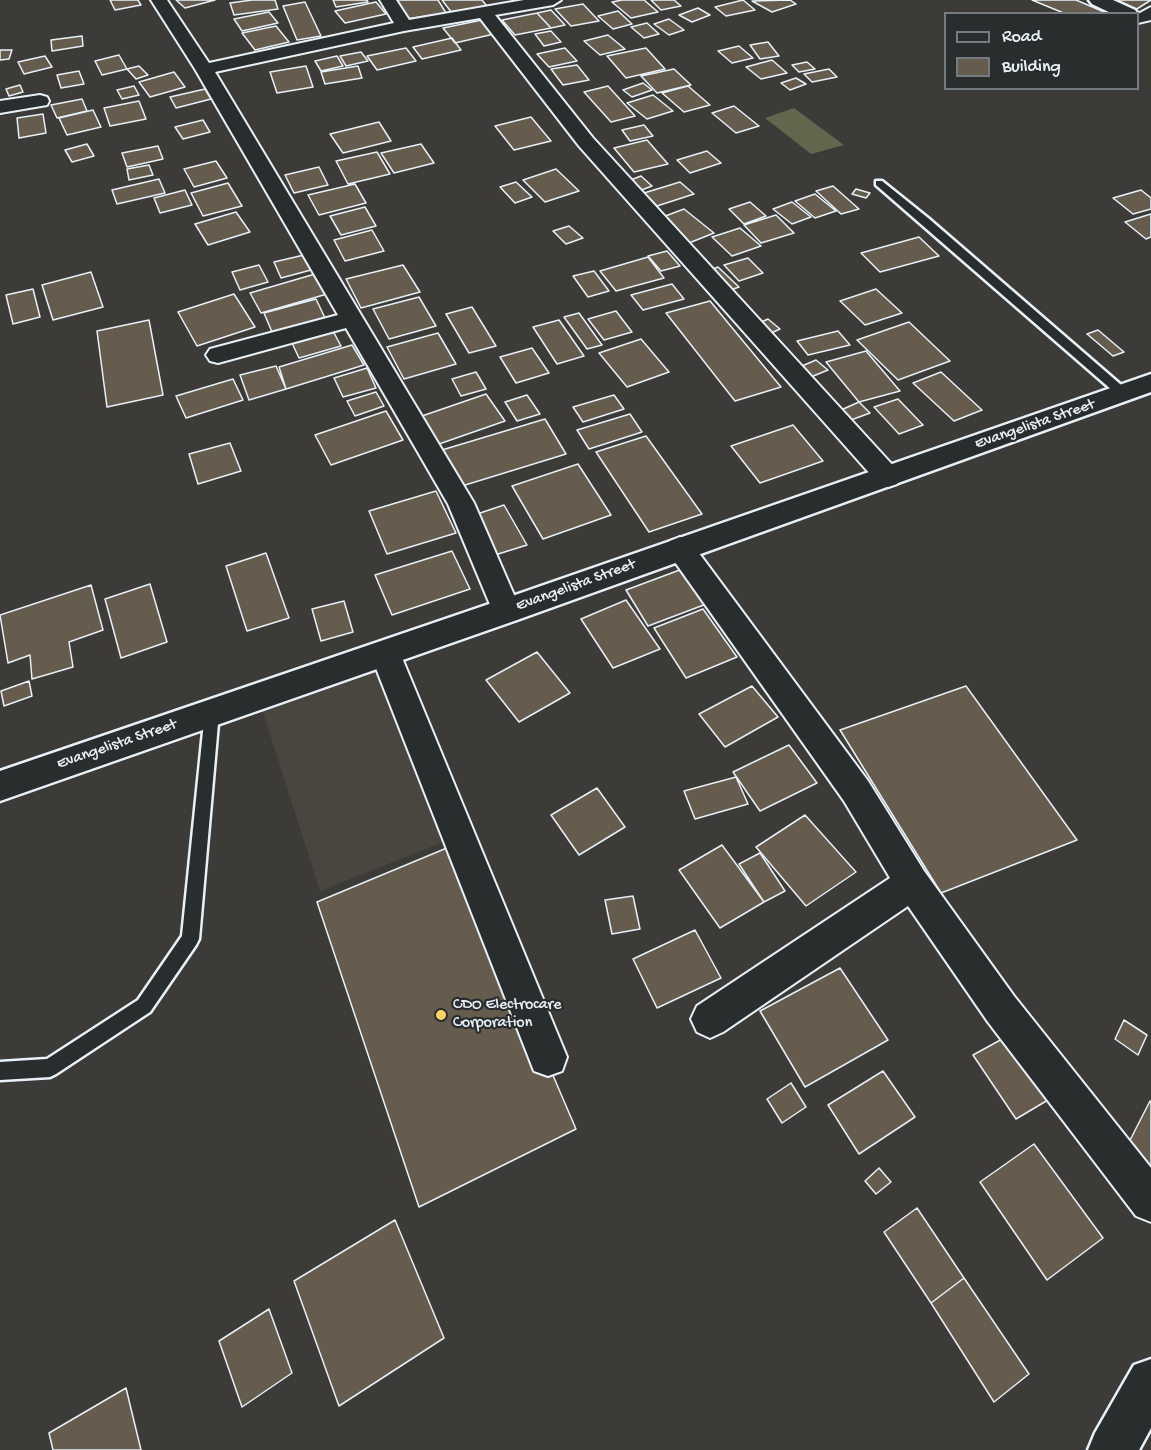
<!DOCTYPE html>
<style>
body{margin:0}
#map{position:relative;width:1151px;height:1450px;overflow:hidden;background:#3c3b38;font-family:"Gochi Hand",sans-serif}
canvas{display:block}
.legend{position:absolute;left:944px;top:12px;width:195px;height:78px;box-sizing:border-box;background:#2a2d2e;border:2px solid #767b7f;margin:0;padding:8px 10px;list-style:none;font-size:18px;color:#e8f1f8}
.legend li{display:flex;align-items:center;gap:12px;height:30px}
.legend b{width:30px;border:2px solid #767b7f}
</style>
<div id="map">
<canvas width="1151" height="1450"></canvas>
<ul class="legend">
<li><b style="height:8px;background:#2a2d2e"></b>Road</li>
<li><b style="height:16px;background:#665c4e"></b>Building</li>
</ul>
</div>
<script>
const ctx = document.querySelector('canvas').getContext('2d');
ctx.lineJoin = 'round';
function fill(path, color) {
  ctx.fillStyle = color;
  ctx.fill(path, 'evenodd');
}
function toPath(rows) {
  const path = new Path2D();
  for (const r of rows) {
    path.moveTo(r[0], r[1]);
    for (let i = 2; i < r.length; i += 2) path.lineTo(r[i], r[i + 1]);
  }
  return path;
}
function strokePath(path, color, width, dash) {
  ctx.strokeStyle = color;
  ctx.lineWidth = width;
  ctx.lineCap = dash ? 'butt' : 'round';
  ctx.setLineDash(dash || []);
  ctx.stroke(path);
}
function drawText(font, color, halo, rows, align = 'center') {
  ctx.font = font + ' "Gochi Hand",sans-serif';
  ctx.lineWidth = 4.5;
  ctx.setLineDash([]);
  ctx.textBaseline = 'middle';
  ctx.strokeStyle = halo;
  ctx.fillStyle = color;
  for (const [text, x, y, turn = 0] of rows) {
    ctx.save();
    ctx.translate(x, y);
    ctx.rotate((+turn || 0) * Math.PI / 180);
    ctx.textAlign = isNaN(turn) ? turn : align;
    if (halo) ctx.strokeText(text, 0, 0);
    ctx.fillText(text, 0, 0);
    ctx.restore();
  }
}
fill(toPath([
 [382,657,456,837,320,891,259,700]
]), '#49453f');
fill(toPath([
 [794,108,844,145,811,154,765,118]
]), '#60674d');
const building = toPath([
 [110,0,138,0,141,5,115,10,110,0],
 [176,0,215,0,185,8,176,0],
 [252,0,275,0,278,9,234,15,230,3,252,0],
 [333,0,367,0,368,2,336,7,333,0],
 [397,0,438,0,446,13,407,19,397,0],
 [442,0,482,0,487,6,452,13,442,0],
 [622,0,644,0,658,12,631,18,612,2,622,0],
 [651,0,674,0,681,6,661,10,651,0],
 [743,0,755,10,726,16,715,7,743,0],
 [790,0,796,4,772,12,752,1,790,0],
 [1032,0,1076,0,1109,14,1066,14,1032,0],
 [1117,0,1151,0,1132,12,1111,4,1117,0],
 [305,2,321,36,297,40,283,6,305,2],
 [376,2,386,14,345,23,335,11,376,2],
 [583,4,599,21,571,26,555,9,583,4],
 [698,8,710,15,692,22,679,15,698,8],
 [551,10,565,25,551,28,537,13,551,10],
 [618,11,632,24,613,29,598,16,618,11],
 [269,12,278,23,242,31,234,19,269,12],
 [537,13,551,28,515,35,502,20,537,13],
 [669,19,684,30,669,35,654,24,669,19],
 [482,20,494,34,455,43,443,28,482,20],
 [647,23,659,34,644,38,631,27,647,23],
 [276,26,289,42,255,50,242,33,276,26],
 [551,31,561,42,544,46,535,34,551,31],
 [608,35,625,49,600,55,584,41,608,35],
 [82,36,83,46,52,51,51,40,82,36],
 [452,38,461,50,422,59,413,47,452,38],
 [768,42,779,56,760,59,750,45,768,42],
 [739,46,753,58,732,63,718,51,739,46],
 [406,48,416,61,377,70,367,56,406,48],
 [565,48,577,61,549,67,537,54,565,48],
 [646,48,665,69,626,78,607,56,646,48],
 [0,50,12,50,9,59,0,60,0,50],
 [361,52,368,61,346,66,340,56,361,52],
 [119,55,127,69,102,75,95,61,119,55],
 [45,56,52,67,24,74,18,62,45,56],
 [337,56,343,66,321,71,315,61,337,56],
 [772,60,787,73,761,79,746,67,772,60],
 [807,62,815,69,799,72,792,65,807,62],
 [577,65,589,80,563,85,551,69,577,65],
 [139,66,148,75,136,79,127,69,139,66],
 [306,66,313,87,277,93,270,72,306,66],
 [358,66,362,78,325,84,321,72,358,66],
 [674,69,691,85,657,93,641,76,674,69],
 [829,69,837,77,812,82,804,74,829,69],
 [79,71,84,84,61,88,57,75,79,71],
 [174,72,185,87,150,97,139,82,174,72],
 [796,78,806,84,790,90,781,83,796,78],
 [643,83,652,90,632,97,623,90,643,83],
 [20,85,23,92,9,96,6,89,20,85],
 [134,86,139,95,122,99,117,90,134,86],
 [608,86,635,116,611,122,584,92,608,86],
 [688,86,710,105,684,112,662,93,688,86],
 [205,89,211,99,176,108,170,97,205,89],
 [653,95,673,111,647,119,627,103,653,95],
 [82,99,87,111,57,118,51,105,82,99],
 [139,101,146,119,110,126,104,108,139,101],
 [734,106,759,126,736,133,712,113,734,106],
 [93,110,101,127,67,135,59,118,93,110],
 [43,114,46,133,19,138,17,118,43,114],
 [531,117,551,141,514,150,495,126,531,117],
 [203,120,210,132,183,139,175,127,203,120],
 [379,122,391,141,343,153,330,134,379,122],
 [644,125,653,136,630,141,622,130,644,125],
 [647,140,668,164,634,172,614,148,647,140],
 [87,144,94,156,72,162,65,150,87,144],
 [421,144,434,163,394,173,381,153,421,144],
 [158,146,163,159,127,167,122,153,158,146],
 [707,151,721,163,690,173,677,160,707,151],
 [377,152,390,174,348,184,336,161,377,152],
 [216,161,227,178,194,187,184,169,216,161],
 [149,165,153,175,129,180,127,169,149,165],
 [319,167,328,185,294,193,285,175,319,167],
 [556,169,579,191,545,202,523,180,556,169],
 [641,176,652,186,639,191,628,181,641,176],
 [159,179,165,193,117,204,112,190,159,179],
 [516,182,532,197,515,203,500,187,516,182],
 [680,182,694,194,657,206,644,193,680,182],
 [228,183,242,206,203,216,191,193,228,183],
 [355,184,366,203,319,215,308,195,355,184],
 [833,186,859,209,841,214,816,191,833,186],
 [856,189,870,193,866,198,852,194,856,189],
 [185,190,192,205,160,213,154,198,185,190],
 [1141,190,1151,198,1151,209,1133,214,1113,198,1141,190],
 [815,194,836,211,815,218,795,201,815,194],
 [750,202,766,216,744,224,729,209,750,202],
 [792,202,811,217,792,224,773,209,792,202],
 [365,207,376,226,341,235,330,216,365,207],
 [684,209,714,233,689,243,660,218,684,209],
 [236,212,250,232,208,245,195,224,236,212],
 [1151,214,1151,237,1146,239,1125,222,1151,214],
 [776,215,794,233,761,243,744,225,776,215],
 [569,226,583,238,566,244,553,231,569,226],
 [740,228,761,246,732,256,712,237,740,228],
 [372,230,384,251,345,261,334,240,372,230],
 [919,237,939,256,880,272,861,253,919,237],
 [667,251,680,266,661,271,648,256,667,251],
 [304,255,311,270,281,278,274,262,304,255],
 [648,257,664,278,616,291,600,271,648,257],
 [748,258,763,273,739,281,724,265,748,258],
 [259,265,268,282,240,290,232,272,259,265],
 [403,265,420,292,361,308,346,279,403,265],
 [718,267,739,287,728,291,708,271,718,267],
 [594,271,609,291,588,297,573,276,594,271],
 [91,272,103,307,53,320,42,285,91,272],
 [315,274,327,294,261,313,250,293,315,274],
 [672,284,684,299,643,310,631,295,672,284],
 [33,289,40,317,13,324,6,295,33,289],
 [876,289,902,313,865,325,840,301,876,289],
 [234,294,255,327,197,346,178,312,234,294],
 [419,297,436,326,389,339,373,309,419,297],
 [316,299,325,318,272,332,264,313,316,299],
 [710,301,781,387,735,401,666,313,710,301],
 [472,307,496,346,469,353,446,314,472,307],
 [616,311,632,332,604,340,588,319,616,311],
 [579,313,602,345,587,349,564,317,579,313],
 [768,319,780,329,769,334,757,324,768,319],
 [149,320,163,395,107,407,97,331,149,320],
 [559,320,584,356,557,364,533,327,559,320],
 [909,322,950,361,898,380,857,340,909,322],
 [1098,330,1124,352,1113,356,1087,334,1098,330],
 [333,331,341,346,299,358,292,343,333,331],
 [838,331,850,345,808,355,797,341,838,331],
 [438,333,456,364,404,379,387,347,438,333],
 [641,339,669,372,627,387,599,353,641,339],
 [352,345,364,365,286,389,279,367,352,345],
 [532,348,549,373,516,383,500,357,532,348],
 [866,351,900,391,859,402,826,362,866,351],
 [816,360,828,370,806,379,795,369,816,360],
 [276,366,286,389,249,400,240,375,276,366],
 [367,368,376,388,343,397,334,378,367,368],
 [476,372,486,389,461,396,452,379,476,372],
 [941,372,982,410,954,421,913,383,941,372],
 [233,379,243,400,186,418,176,396,233,379],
 [376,392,384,406,355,416,347,401,376,392],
 [486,394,505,421,439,444,422,416,486,394],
 [527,395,540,414,517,421,505,402,527,395],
 [614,395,624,409,583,422,573,407,614,395],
 [898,399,923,425,899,434,874,407,898,399],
 [859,402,870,413,851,420,841,410,859,402],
 [386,411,403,440,331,465,315,435,386,411],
 [630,414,642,432,589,449,577,430,630,414],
 [545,419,566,454,462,486,442,450,545,419],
 [793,425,823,461,760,483,731,446,793,425],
 [646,436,702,514,649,532,596,452,646,436],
 [230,443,241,471,198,484,189,454,230,443],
 [578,464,611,515,543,539,512,486,578,464],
 [436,491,456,533,387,554,369,511,436,491],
 [504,505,527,545,495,555,474,515,504,505],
 [452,551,470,589,392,615,375,575,452,551],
 [266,553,289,618,247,631,226,566,266,553],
 [685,568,709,603,648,626,626,590,685,568],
 [150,584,167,642,121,658,105,599,150,584],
 [91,585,103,630,69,642,73,667,32,679,30,655,8,663,0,615,91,585],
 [626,600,660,649,613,668,581,619,626,600],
 [344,601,353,632,321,641,312,609,344,601],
 [703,609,737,657,686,678,654,628,703,609],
 [537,652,570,693,519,722,486,680,537,652],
 [29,681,32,696,4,706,1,691,29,681],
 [752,686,778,717,725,747,699,714,752,686],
 [966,686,1077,840,941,893,840,730,966,686],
 [789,745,817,783,760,811,733,772,789,745],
 [736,777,748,804,695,819,684,791,736,777],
 [597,788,625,827,579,855,551,815,597,788],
 [805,815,856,872,806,906,756,847,805,815],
 [454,845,576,1129,419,1207,317,902,454,845],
 [722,845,764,902,720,928,679,870,722,845],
 [760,853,785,891,764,902,739,864,760,853],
 [633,896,640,929,612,934,605,900,633,896],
 [695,930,721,978,657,1008,633,959,695,930],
 [840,968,888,1040,805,1087,760,1011,840,968],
 [1124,1020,1147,1035,1138,1055,1115,1039,1124,1020],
 [1004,1038,1048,1100,1016,1119,973,1055,1004,1038],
 [883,1071,915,1117,859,1154,828,1105,883,1071],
 [791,1083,806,1107,782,1123,767,1099,791,1083],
 [1150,1101,1151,1102,1151,1169,1125,1150,1150,1101],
 [1034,1144,1103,1238,1047,1280,980,1182,1034,1144],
 [879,1168,891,1182,876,1194,865,1181,879,1168],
 [917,1208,964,1278,931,1303,884,1232,917,1208],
 [395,1220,444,1338,339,1406,294,1281,395,1220],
 [964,1278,1029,1374,994,1402,931,1303,964,1278],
 [269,1309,292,1373,242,1407,219,1341,269,1309],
 [126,1388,141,1450,53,1450,49,1433,126,1388]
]);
fill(building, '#665c4e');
strokePath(building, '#e8f1f8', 1.5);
const lane = toPath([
 [876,181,882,181,928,218,1128,391,1128,397,1120,397,876,185,876,181],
 [212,706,217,708,219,712,199,939,196,945,150,1012,56,1074,50,1077,0,1080,0,1062,47,1059,138,1000,182,936,205,712,207,708,212,706]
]);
const street = toPath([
 [151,0,167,0,209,63,394,23,380,0,396,0,409,20,524,0,561,0,553,5,495,15,593,138,897,470,901,477,897,484,888,487,879,484,579,146,480,18,404,31,215,72,474,503,521,611,516,619,506,623,496,619,448,504,346,328,218,363,210,361,206,355,210,349,338,315,195,69,151,0],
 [1151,7,1151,20,1138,23,1138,14,1151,7],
 [40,95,47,97,49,101,47,105,0,113,0,101,40,95],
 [680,537,690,541,868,781,924,871,1014,996,1151,1168,1151,1222,1136,1216,988,1022,908,906,723,1032,710,1038,697,1032,691,1019,697,1006,890,878,844,801,670,555,666,548,670,541,680,537],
 [385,641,396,644,400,653,567,1057,562,1071,548,1076,534,1071,370,653,374,644,385,641]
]);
const secondary = toPath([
 [1089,0,1113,0,1135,10,1138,14,1113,14,1092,4,1089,0],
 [1151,374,1151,392,517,620,0,801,0,771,495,602,1151,374]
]);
const highway = toPath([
 [1151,1359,1151,1428,1139,1450,1088,1450,1095,1433,1134,1365,1151,1359]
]);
strokePath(lane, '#e8f1f8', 5);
strokePath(street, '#e8f1f8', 4);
strokePath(secondary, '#e8f1f8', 5);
strokePath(highway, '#e8f1f8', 5);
fill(lane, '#2a2d2e');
fill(street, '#2a2d2e');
fill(secondary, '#2a2d2e');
fill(highway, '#2a2d2e');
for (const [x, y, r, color] of [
 [441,1015,6,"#ffd166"]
]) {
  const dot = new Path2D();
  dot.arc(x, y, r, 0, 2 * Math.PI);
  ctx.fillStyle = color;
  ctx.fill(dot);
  strokePath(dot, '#2a2d2e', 2);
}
drawText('16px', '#e8f1f8', '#2a2d2e', [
 ["Evangelista Street",1035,425,-19],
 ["Evangelista Street",576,586,-20],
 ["Evangelista Street",117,745,-19]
]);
drawText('16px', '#e8f1f8', '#2a2d2e', [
 ["CDO Electrocare",453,1006],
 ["Corporation",453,1024]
], 'left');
</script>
